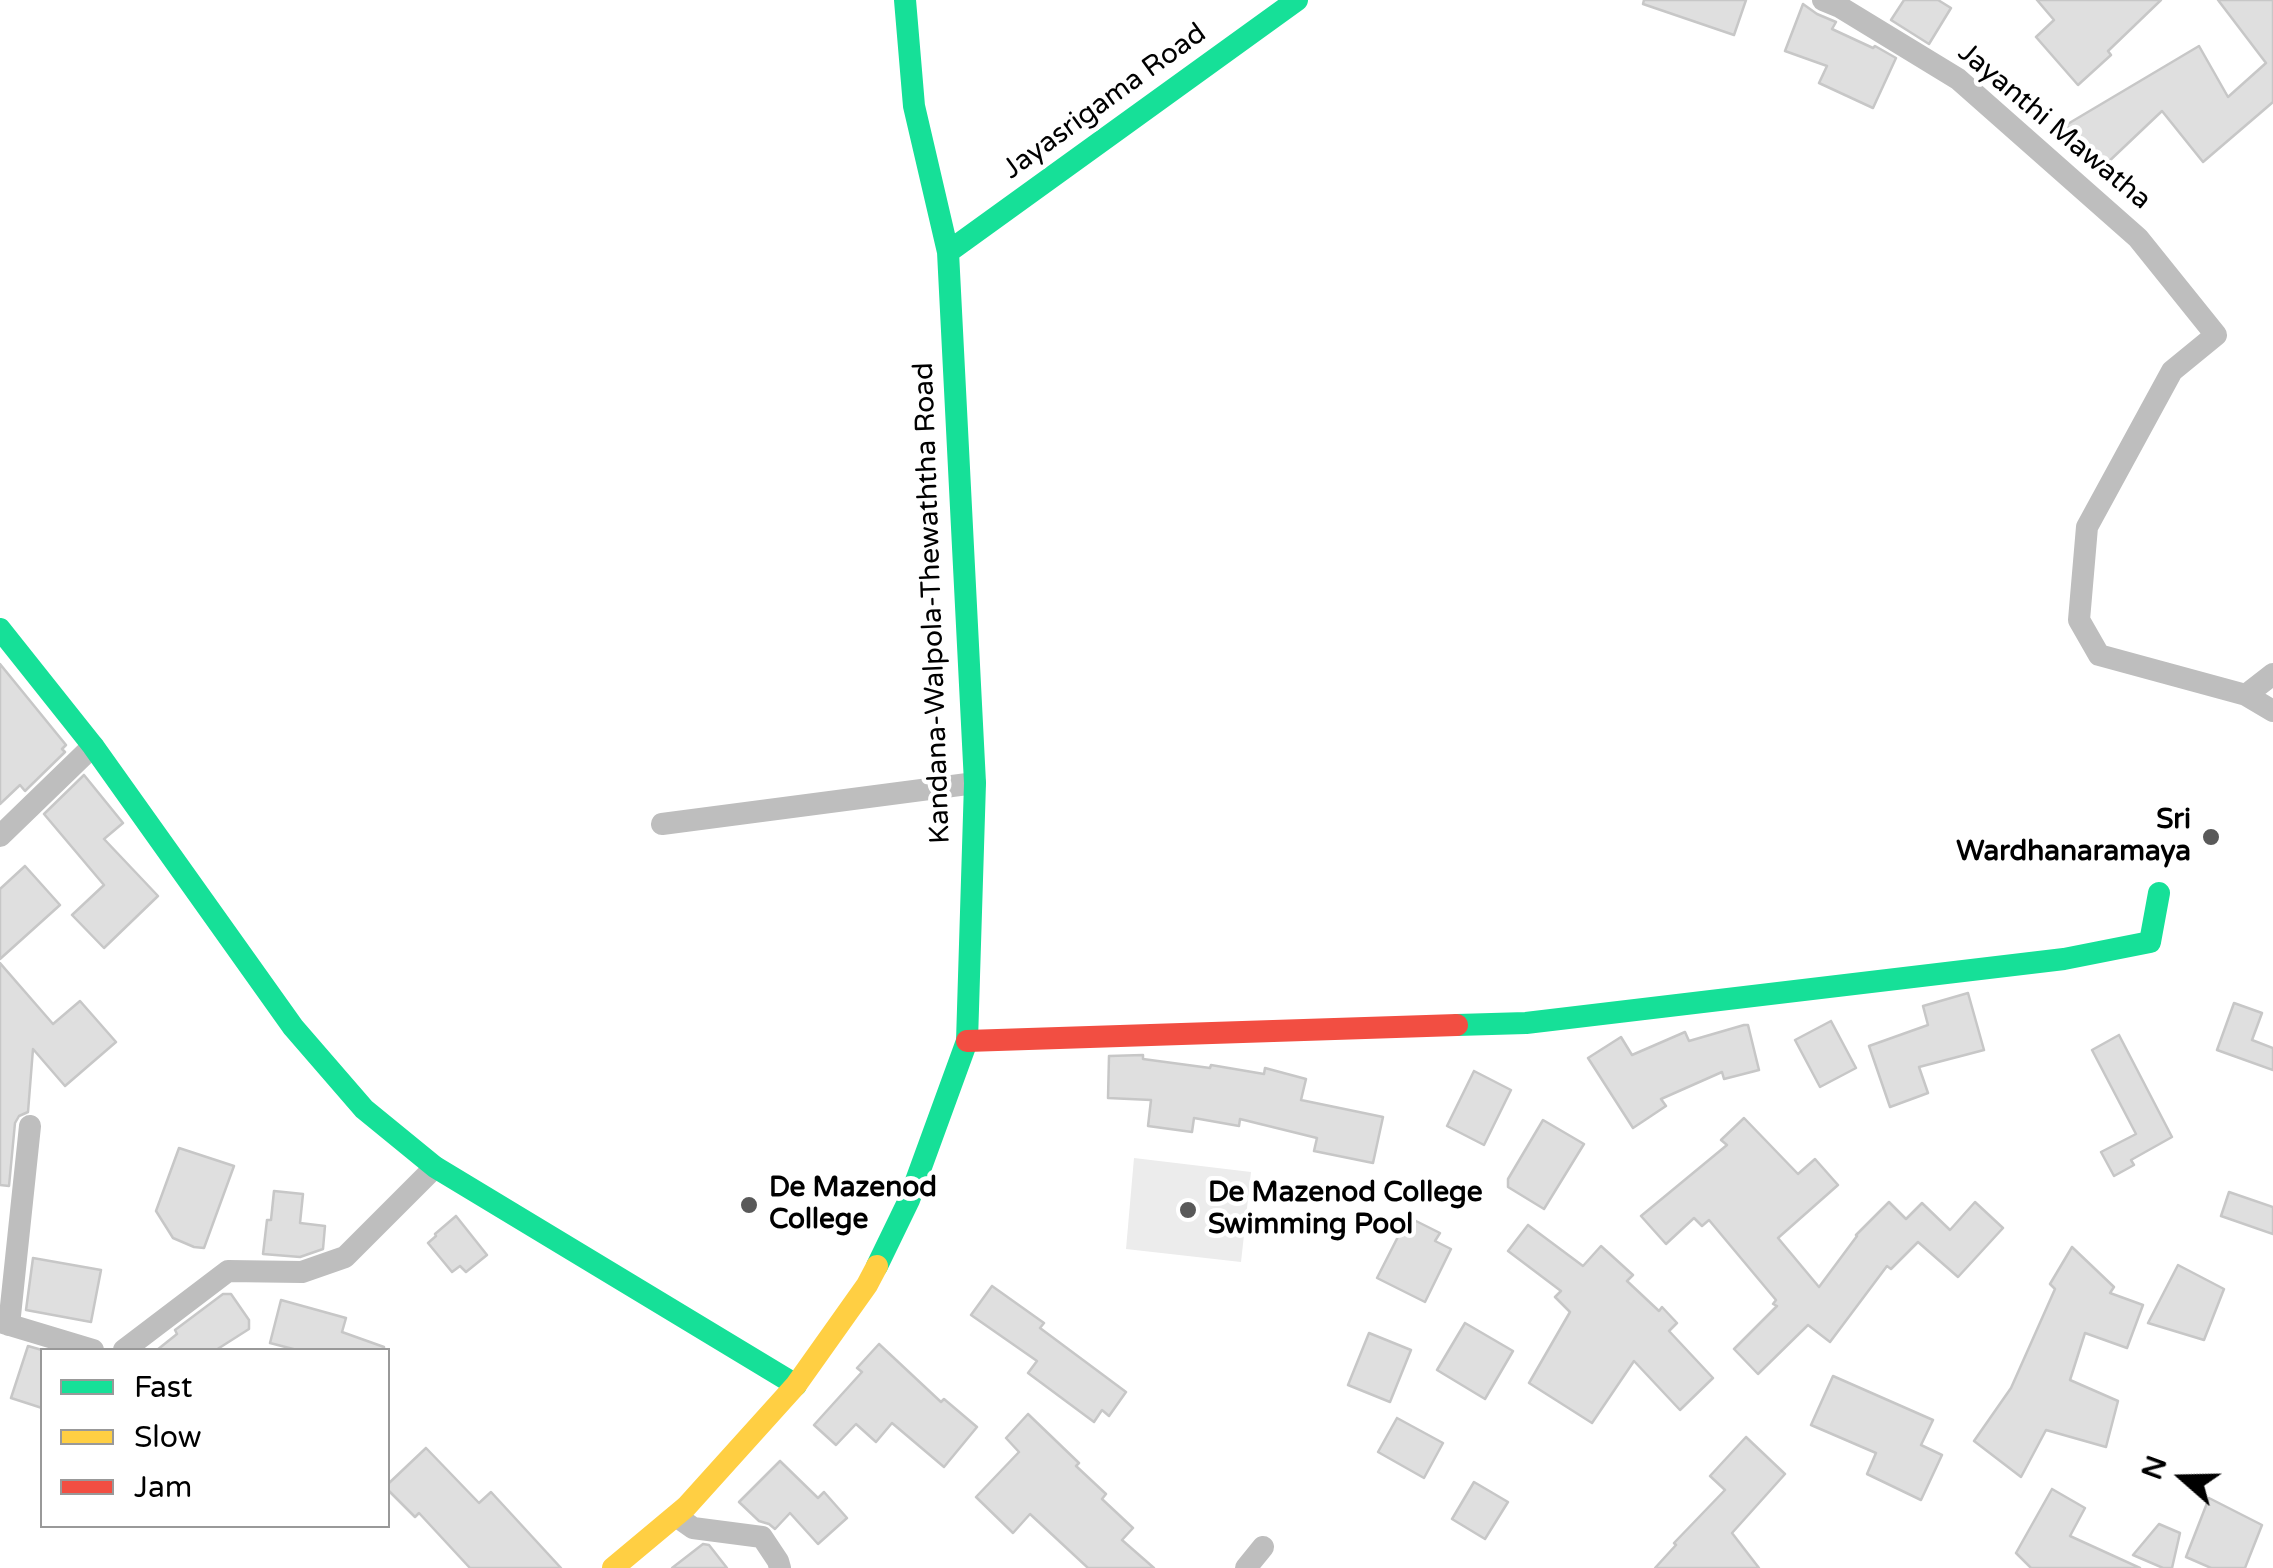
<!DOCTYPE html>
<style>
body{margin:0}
#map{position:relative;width:2273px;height:1568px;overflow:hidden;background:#fff;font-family:"Varela Round",sans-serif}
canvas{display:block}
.legend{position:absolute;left:40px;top:1348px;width:350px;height:180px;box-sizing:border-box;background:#fff;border:2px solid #999;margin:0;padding:12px 18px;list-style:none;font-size:30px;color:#000}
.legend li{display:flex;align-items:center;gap:20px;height:50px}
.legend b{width:50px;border:2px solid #999}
.north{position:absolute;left:2133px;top:1428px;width:100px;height:100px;-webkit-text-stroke:8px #fff;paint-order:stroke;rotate:290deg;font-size:28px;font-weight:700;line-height:40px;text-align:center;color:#000}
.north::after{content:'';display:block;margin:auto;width:35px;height:45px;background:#000;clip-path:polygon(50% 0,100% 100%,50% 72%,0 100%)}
</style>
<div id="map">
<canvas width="2273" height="1568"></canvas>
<ul class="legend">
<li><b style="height:12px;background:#16e098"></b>Fast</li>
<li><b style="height:12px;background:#ffcf43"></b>Slow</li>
<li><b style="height:12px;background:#f24e42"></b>Jam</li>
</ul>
<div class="north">N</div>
</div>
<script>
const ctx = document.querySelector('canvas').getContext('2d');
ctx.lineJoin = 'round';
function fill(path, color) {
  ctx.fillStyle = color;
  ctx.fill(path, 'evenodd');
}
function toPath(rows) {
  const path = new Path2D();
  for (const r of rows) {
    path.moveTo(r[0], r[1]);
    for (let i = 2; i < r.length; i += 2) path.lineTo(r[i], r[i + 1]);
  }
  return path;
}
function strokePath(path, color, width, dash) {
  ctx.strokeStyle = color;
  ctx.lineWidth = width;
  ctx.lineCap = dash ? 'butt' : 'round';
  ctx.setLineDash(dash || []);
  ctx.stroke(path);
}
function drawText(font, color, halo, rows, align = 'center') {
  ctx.font = font + ' "Varela Round",sans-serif';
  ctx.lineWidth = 9;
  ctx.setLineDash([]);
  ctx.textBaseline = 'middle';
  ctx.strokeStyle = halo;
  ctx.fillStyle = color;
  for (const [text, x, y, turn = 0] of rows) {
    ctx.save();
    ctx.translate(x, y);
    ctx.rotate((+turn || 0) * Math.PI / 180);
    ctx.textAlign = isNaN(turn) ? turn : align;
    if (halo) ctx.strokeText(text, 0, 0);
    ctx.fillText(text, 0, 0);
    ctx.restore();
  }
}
fill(toPath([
 [1134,1158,1251,1172,1241,1262,1126,1249]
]), '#ececec');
const building = toPath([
 [1644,0,1746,0,1734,35,1643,4,1644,0],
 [1904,0,1938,0,1951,8,1929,44,1891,20,1904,0],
 [2037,0,2161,0,2108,51,2111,55,2078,85,2036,37,2054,20,2037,0],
 [2218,0,2273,0,2273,102,2203,162,2162,111,2104,166,2066,125,2199,46,2228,97,2266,63,2218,0],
 [1803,4,1817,14,1836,22,1832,29,1873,48,1875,46,1896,58,1873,108,1819,83,1827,66,1785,51,1803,4],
 [0,664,66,745,62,749,65,752,25,791,20,785,0,804,0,664],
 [84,775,123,823,104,839,158,896,104,948,72,915,104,885,44,814,84,775],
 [25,866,60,905,0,959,0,889,25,866],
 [0,963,53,1024,80,1001,116,1042,65,1086,33,1049,28,1112,19,1116,15,1123,9,1186,0,1185,0,963],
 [1968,993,1984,1050,1919,1067,1928,1093,1890,1107,1869,1046,1928,1025,1923,1006,1968,993],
 [2234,1003,2262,1013,2252,1040,2273,1048,2273,1070,2217,1050,2234,1003],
 [1831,1021,1856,1068,1820,1087,1795,1040,1831,1021],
 [1744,1025,1748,1025,1759,1070,1724,1079,1722,1072,1661,1099,1666,1106,1633,1128,1588,1058,1621,1037,1632,1055,1685,1032,1689,1041,1744,1025],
 [2119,1035,2172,1137,2131,1160,2134,1165,2114,1176,2101,1152,2136,1134,2092,1050,2119,1035],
 [1143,1055,1143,1059,1210,1068,1211,1065,1264,1074,1265,1068,1306,1079,1301,1100,1383,1117,1373,1163,1314,1151,1317,1138,1240,1119,1239,1126,1194,1118,1192,1132,1148,1126,1151,1100,1108,1098,1109,1056,1143,1055],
 [1474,1071,1511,1090,1484,1145,1447,1126,1474,1071],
 [1744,1118,1798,1174,1815,1159,1838,1185,1778,1238,1819,1287,1857,1236,1856,1235,1889,1202,1906,1219,1922,1203,1950,1230,1975,1202,2003,1228,1958,1277,1918,1242,1891,1269,1887,1266,1830,1342,1808,1325,1758,1374,1734,1349,1777,1306,1773,1304,1776,1300,1709,1220,1702,1226,1694,1218,1666,1244,1641,1216,1727,1145,1721,1140,1744,1118],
 [1543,1120,1584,1144,1544,1209,1508,1187,1508,1179,1543,1120],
 [179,1148,234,1166,204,1248,194,1247,173,1238,156,1211,179,1148],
 [274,1191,303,1194,300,1223,325,1226,323,1249,300,1257,263,1254,267,1220,271,1220,274,1191],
 [2229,1192,2273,1207,2273,1234,2221,1216,2229,1192],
 [456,1216,487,1255,466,1272,460,1266,452,1272,428,1243,436,1236,435,1234,456,1216],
 [1408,1217,1440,1233,1435,1241,1451,1249,1425,1302,1377,1278,1408,1217],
 [1528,1225,1583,1266,1601,1246,1633,1275,1627,1281,1659,1311,1662,1307,1677,1323,1669,1331,1713,1378,1680,1410,1634,1361,1592,1423,1529,1383,1570,1312,1555,1297,1561,1291,1508,1251,1528,1225],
 [2072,1247,2114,1287,2110,1293,2143,1305,2127,1348,2085,1333,2070,1380,2118,1401,2106,1447,2046,1430,2021,1477,1974,1441,2011,1388,2055,1289,2050,1284,2072,1247],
 [33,1258,101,1270,91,1322,26,1310,33,1258],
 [2178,1265,2224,1289,2204,1340,2148,1323,2178,1265],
 [992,1286,1044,1323,1040,1328,1126,1392,1109,1416,1102,1410,1094,1422,1028,1373,1037,1361,971,1315,992,1286],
 [223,1294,231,1294,249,1320,249,1329,216,1350,157,1350,177,1334,175,1330,223,1294],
 [281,1300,346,1318,342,1332,384,1347,384,1350,297,1350,270,1343,281,1300],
 [1465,1323,1513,1351,1485,1399,1437,1370,1465,1323],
 [1369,1333,1411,1350,1390,1402,1348,1385,1369,1333],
 [879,1344,941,1402,944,1399,977,1427,944,1467,892,1423,876,1442,856,1424,836,1445,814,1425,862,1372,857,1368,879,1344],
 [28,1346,42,1350,42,1408,11,1398,28,1346],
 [1833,1376,1933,1420,1921,1445,1942,1455,1921,1500,1867,1474,1876,1453,1811,1425,1833,1376],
 [1028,1414,1079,1463,1076,1466,1106,1494,1102,1499,1133,1528,1122,1540,1154,1568,1088,1568,1030,1514,1013,1533,976,1497,1019,1452,1006,1438,1028,1414],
 [1397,1418,1443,1443,1424,1478,1378,1452,1397,1418],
 [1746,1437,1785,1474,1732,1533,1759,1568,1655,1568,1676,1545,1674,1543,1725,1490,1710,1476,1746,1437],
 [426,1448,479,1503,491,1492,561,1568,470,1568,419,1513,415,1517,388,1490,388,1484,426,1448],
 [780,1461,818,1498,824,1492,847,1518,818,1544,790,1513,775,1529,769,1524,759,1521,739,1502,780,1461],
 [1474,1482,1508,1502,1485,1539,1452,1519,1474,1482],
 [2052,1489,2085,1508,2070,1536,2140,1568,2031,1568,2016,1553,2052,1489],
 [2209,1498,2262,1525,2245,1568,2211,1568,2186,1557,2209,1498],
 [2159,1524,2180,1533,2172,1568,2163,1568,2133,1555,2159,1524],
 [703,1544,709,1545,727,1568,672,1568,703,1544]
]);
fill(building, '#dfdfdf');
strokePath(building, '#c7c7c7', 2.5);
strokePath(toPath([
 [1823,0,1840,7,1958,79,2138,238,2216,335,2172,371,2087,527,2079,620,2099,655,2246,695,2273,711],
 [2246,695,2273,674],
 [662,824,975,783],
 [0,836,93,746],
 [0,1322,93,1350],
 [9,1325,30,1126],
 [124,1350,228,1271,302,1272,345,1257,435,1167],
 [676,1516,693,1528,762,1537,778,1561,780,1568],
 [1246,1568,1263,1547]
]), '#bebebe', 22);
strokePath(toPath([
 [948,252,1297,0],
 [0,629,93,746,293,1027,364,1109,435,1167,796,1385],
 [1457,1025,1526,1023,2064,959,2150,942,2159,893],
 [877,1266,909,1200,967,1041,975,783,948,252,914,106,905,0]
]), '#16e098', 22);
strokePath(toPath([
 [613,1568,686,1507,796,1385,867,1285,877,1266]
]), '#ffcf43', 22);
strokePath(toPath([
 [967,1041,1457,1025]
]), '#f24e42', 22);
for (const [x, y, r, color] of [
 [2211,837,10,"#595959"],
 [749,1205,10,"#595959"],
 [1188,1210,10,"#595959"]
]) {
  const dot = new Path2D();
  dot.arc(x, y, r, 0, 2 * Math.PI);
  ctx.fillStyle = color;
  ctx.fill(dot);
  strokePath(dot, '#fff', 4);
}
drawText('28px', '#000', '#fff', [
 ["Jayasrigama Road",1105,102,-36],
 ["Jayanthi Mawatha",2054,127,40],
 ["Kandana-Walpola-Thewaththa Road",933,603,-92]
]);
drawText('bold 28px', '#000', '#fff', [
 ["Sri",2191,821,"right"],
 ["Wardhanaramaya",2191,853,"right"],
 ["De Mazenod",769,1189],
 ["College",769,1221],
 ["De Mazenod College",1208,1194],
 ["Swimming Pool",1208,1226]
], 'left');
</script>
